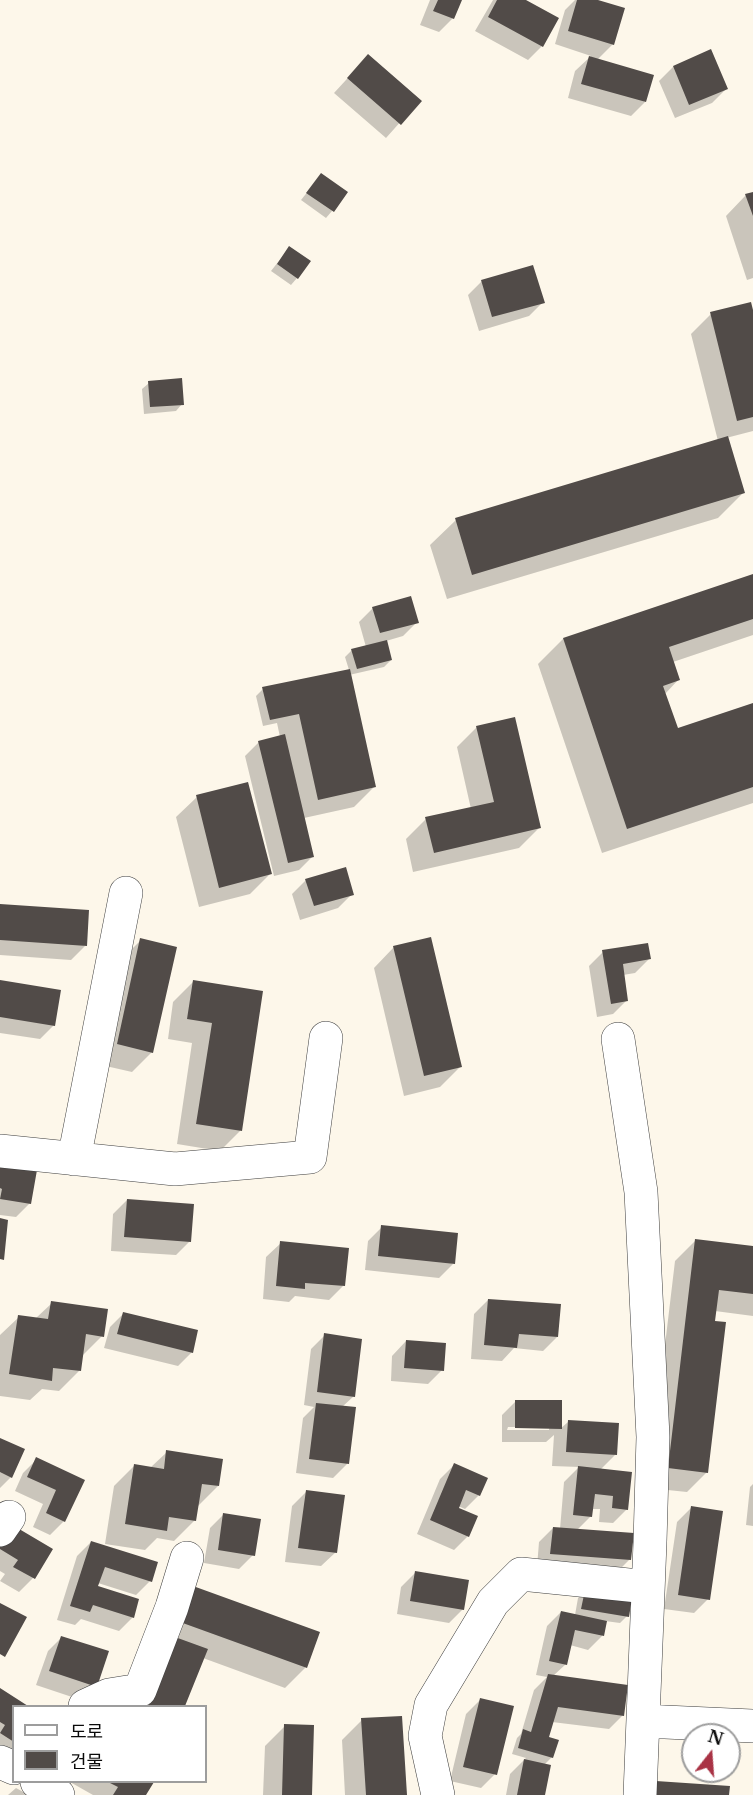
<!DOCTYPE html>
<meta charset="utf-8">
<style>
body{margin:0}
#map{position:relative;width:753px;height:1795px;overflow:hidden;background:#fdf7ea;font-family:"Libre Baskerville","Noto Sans KR",serif}
canvas{display:block}
.legend{position:absolute;left:12px;top:1705px;width:195px;height:78px;box-sizing:border-box;background:#fff;border:2px solid #9d9d9d;margin:0;padding:8px 10px;list-style:none;font-size:18px;color:#0a0a0a}
.legend li{display:flex;align-items:center;gap:12px;height:30px}
.legend b{width:30px;border:2px solid #9d9d9d}
.north{position:absolute;left:681px;top:1723px;width:60px;height:60px;box-sizing:border-box;background:#fff;border:2px solid #9d9d9d;border-radius:50%;rotate:17deg;font-size:16px;font-weight:700;line-height:24px;text-align:center;color:#0a0a0a}
.north::after{content:'';display:block;margin:auto;width:21px;height:27px;background:#a93345;clip-path:polygon(50% 0,100% 100%,50% 72%,0 100%)}
</style>
<div id="map">
<canvas width="753" height="1795"></canvas>
<ul class="legend">
<li><b style="height:8px;background:#fff"></b>도로</li>
<li><b style="height:16px;background:#514b48"></b>건물</li>
</ul>
<div class="north">N</div>
</div>
<script>
const ctx = document.querySelector('canvas').getContext('2d');
ctx.lineJoin = 'round';
function fill(path, color) {
  ctx.fillStyle = color;
  ctx.fill(path, 'evenodd');
}
function toPath(rows) {
  const path = new Path2D();
  for (const r of rows) {
    path.moveTo(r[0], r[1]);
    for (let i = 2; i < r.length; i += 2) path.lineTo(r[i], r[i + 1]);
  }
  return path;
}
function strokePath(path, color, width, dash) {
  ctx.strokeStyle = color;
  ctx.lineWidth = width;
  ctx.lineCap = dash ? 'butt' : 'round';
  ctx.setLineDash(dash || []);
  ctx.stroke(path);
}
fill(toPath([
 [430,0,460,0,453,18,439,32,420,25],
 [493,0,523,0,557,18,542,46,528,60,475,31],
 [575,0,593,0,613,44,597,60,645,102,631,116,568,98,575,71,591,56,555,44,565,10],
 [368,56,419,101,386,138,334,93],
 [673,67,726,89,712,103,675,118,659,81],
 [321,175,332,211,326,218,301,200],
 [753,193,753,278,747,280,726,216,746,195],
 [289,248,297,278,291,285,271,271],
 [482,281,543,302,529,316,479,331,468,295],
 [711,314,753,316,753,431,726,438,743,493,718,518,447,599,430,545,456,520,718,441,691,334],
 [149,383,182,404,176,411,144,414,142,389],
 [753,576,753,635,673,662,679,679,665,694,677,730,753,705,753,803,602,853,538,664,563,639],
 [373,608,417,622,403,636,386,641,391,660,384,667,349,675,374,787,354,807,304,818,313,856,299,870,274,876,245,756,259,742,280,737,277,723,263,726,256,696,263,689,349,670,345,657,352,650,366,647,359,622],
 [477,727,539,828,519,848,413,872,406,839,426,819,471,809,457,747],
 [197,797,270,874,250,894,199,907,176,817],
 [306,880,352,894,338,908,300,920,292,894],
 [0,905,85,946,71,960,0,955],
 [141,940,152,1052,132,1072,97,1064,121,960],
 [394,947,460,1067,440,1087,404,1096,374,968],
 [603,952,649,959,635,973,623,975,627,1000,613,1014,597,1017,589,966],
 [0,982,54,1025,40,1039,0,1033],
 [193,982,261,993,240,1131,220,1151,177,1144,192,1043,168,1039,173,1002],
 [0,1165,30,1203,16,1217,0,1215],
 [127,1200,190,1241,176,1255,111,1251,113,1214],
 [382,1227,453,1264,439,1278,365,1270,368,1241],
 [695,1241,753,1248,753,1316,715,1311,707,1472,687,1492,648,1488,675,1261],
 [281,1243,343,1286,329,1300,295,1296,289,1302,263,1299,266,1257],
 [488,1300,557,1337,543,1351,514,1348,502,1361,471,1359,474,1314],
 [52,1303,102,1336,81,1357,79,1371,59,1391,42,1389,30,1400,0,1396,0,1335,19,1317,35,1319],
 [124,1313,192,1352,178,1366,104,1348,110,1327],
 [325,1335,354,1396,342,1407,347,1464,333,1478,296,1473,303,1418,314,1407,304,1405,311,1349],
 [406,1341,442,1370,428,1384,391,1381,392,1356],
 [516,1401,561,1402,560,1429,568,1422,615,1455,600,1470,627,1509,613,1523,599,1522,600,1509,592,1509,591,1516,577,1530,630,1559,616,1573,537,1567,539,1542,553,1528,560,1529,564,1482,579,1467,552,1466,554,1435,546,1442,502,1442,502,1415],
 [508,1427,549,1427,549,1430,507,1430],
 [0,1440,11,1477,0,1488],
 [167,1452,218,1486,197,1507,195,1520,174,1541,157,1538,145,1550,105,1544,114,1486,134,1466,150,1468],
 [37,1459,83,1480,64,1521,50,1535,33,1527,43,1504,15,1491,23,1473],
 [454,1465,479,1495,465,1509,458,1506,468,1536,454,1550,417,1534,440,1479],
 [753,1484,753,1526,746,1525,750,1487],
 [306,1492,336,1552,321,1566,285,1562,292,1506],
 [691,1508,708,1599,694,1613,664,1609,677,1522],
 [224,1514,253,1555,239,1569,204,1563,210,1528],
 [0,1534,51,1550,33,1578,19,1592,0,1581,5,1574,0,1571],
 [91,1542,150,1581,136,1595,98,1583,96,1587,133,1617,119,1631,81,1619,75,1625,57,1620,77,1556],
 [415,1573,463,1609,449,1623,397,1614,401,1587],
 [585,1591,627,1616,620,1623,605,1621,602,1636,588,1650,570,1645,566,1664,553,1676,623,1715,609,1729,552,1722,548,1736,552,1757,544,1765,544,1795,506,1795,510,1774,526,1758,512,1754,517,1738,521,1734,534,1690,547,1677,536,1675,547,1626,561,1612,575,1615,578,1598],
 [173,1608,318,1633,305,1668,285,1688,203,1658,184,1706,137,1706],
 [62,1637,95,1686,81,1700,36,1685,48,1651],
 [0,1690,25,1706,14,1706,14,1747,0,1761],
 [480,1700,495,1774,481,1788,450,1781,466,1714],
 [362,1720,405,1795,345,1795,342,1740],
 [285,1726,311,1795,263,1795,265,1746],
 [70,1782,152,1782,144,1795,93,1795],
 [16,1788,29,1795,8,1795]
]), '#0003');
fill(toPath([
 [438,0,462,0,454,19,433,11],
 [497,0,526,0,559,18,543,47,488,17],
 [577,0,598,0,625,8,614,45,568,31],
 [711,49,728,89,689,105,673,66],
 [368,54,422,101,401,125,347,78],
 [589,56,654,75,646,102,581,84],
 [321,173,348,192,334,212,306,193],
 [753,192,753,216,745,194],
 [289,246,311,261,298,279,277,264],
 [533,265,545,303,492,317,481,280],
 [751,302,753,310,753,417,737,421,710,312],
 [182,378,184,405,150,407,148,381],
 [728,436,745,493,472,575,455,518],
 [753,574,753,619,669,647,680,680,663,686,678,728,753,703,753,787,627,829,563,638],
 [411,596,419,623,380,633,372,607],
 [387,640,392,660,357,669,351,649],
 [350,669,376,787,318,800,299,714,270,720,262,687],
 [515,717,541,828,434,853,425,817,494,802,476,726],
 [285,734,314,857,288,863,258,741],
 [248,782,272,874,219,888,196,795],
 [346,867,354,895,314,906,305,879],
 [0,904,89,910,87,946,0,940],
 [431,937,462,1067,424,1076,393,946],
 [140,938,177,947,153,1053,117,1044],
 [648,943,651,959,623,964,628,1001,611,1004,602,950],
 [0,980,61,990,55,1026,0,1017],
 [193,980,263,991,242,1131,196,1124,212,1023,187,1019],
 [0,1164,37,1170,31,1204,0,1199,2,1189,0,1188],
 [127,1199,194,1204,191,1242,124,1237],
 [0,1218,8,1220,4,1260,0,1259],
 [381,1225,458,1233,455,1264,378,1256],
 [695,1239,753,1246,753,1294,719,1290,715,1321,726,1322,708,1473,668,1468],
 [280,1241,349,1248,345,1286,305,1283,305,1289,276,1286],
 [488,1299,561,1304,558,1337,519,1334,517,1348,484,1345],
 [51,1301,108,1309,104,1337,86,1334,81,1371,53,1368,52,1381,9,1374,18,1315,48,1319],
 [123,1312,198,1330,193,1353,117,1334],
 [324,1333,362,1339,355,1397,317,1392],
 [406,1340,446,1343,444,1371,404,1368],
 [515,1400,562,1400,562,1429,515,1428],
 [316,1403,356,1407,349,1464,309,1459],
 [568,1420,619,1423,617,1455,566,1452],
 [0,1438,25,1449,12,1478,0,1472],
 [166,1450,223,1459,219,1486,202,1484,196,1521,169,1517,167,1531,125,1524,134,1464,164,1469],
 [36,1457,85,1480,65,1522,46,1513,56,1490,27,1477],
 [454,1463,488,1478,480,1496,466,1490,459,1508,478,1516,469,1537,430,1520],
 [578,1466,632,1472,628,1510,612,1508,613,1496,595,1494,592,1517,573,1515],
 [306,1490,345,1495,337,1553,298,1548],
 [691,1506,723,1511,710,1600,678,1595],
 [223,1513,261,1519,255,1556,218,1550],
 [9,1523,53,1549,35,1579,13,1567,18,1560,0,1549,0,1538],
 [553,1527,634,1533,631,1560,550,1554],
 [91,1541,158,1562,152,1582,105,1567,98,1586,139,1599,134,1618,93,1605,90,1612,70,1606],
 [415,1571,469,1580,464,1610,410,1601],
 [193,1586,320,1632,307,1668,180,1622],
 [585,1590,632,1598,629,1617,581,1609],
 [0,1603,27,1617,5,1657,0,1654],
 [561,1611,607,1621,604,1636,575,1630,567,1665,549,1661],
 [61,1636,109,1651,97,1687,49,1671],
 [175,1637,208,1649,185,1706,148,1706],
 [548,1674,628,1685,624,1716,558,1707,549,1737,559,1740,553,1758,518,1748,523,1729,531,1732],
 [0,1688,28,1706,14,1706,14,1742,0,1733,5,1725,0,1722],
 [480,1698,514,1706,497,1775,463,1767],
 [402,1716,407,1795,366,1795,361,1718],
 [284,1724,314,1725,312,1795,282,1795],
 [524,1759,551,1765,545,1795,517,1795],
 [656,1781,730,1786,729,1795,655,1795],
 [108,1782,154,1782,146,1795,113,1795,118,1787]
]), '#514b48');
const minor = toPath([
 [618,1039,641,1192,653,1437,650,1542,640,1795],
 [0,1151,175,1169,310,1157,326,1038],
 [74,1159,126,893],
 [0,1530,9,1517],
 [85,1706,109,1695,140,1690,172,1607,187,1558],
 [643,1721,753,1726],
 [0,1762,14,1768],
 [37,1782,58,1795],
 [438,1795,425,1736,431,1705,493,1602,521,1574,648,1587]
]);
strokePath(minor, '#3d3d3d', 34);
strokePath(minor, '#fff', 33);
</script>
